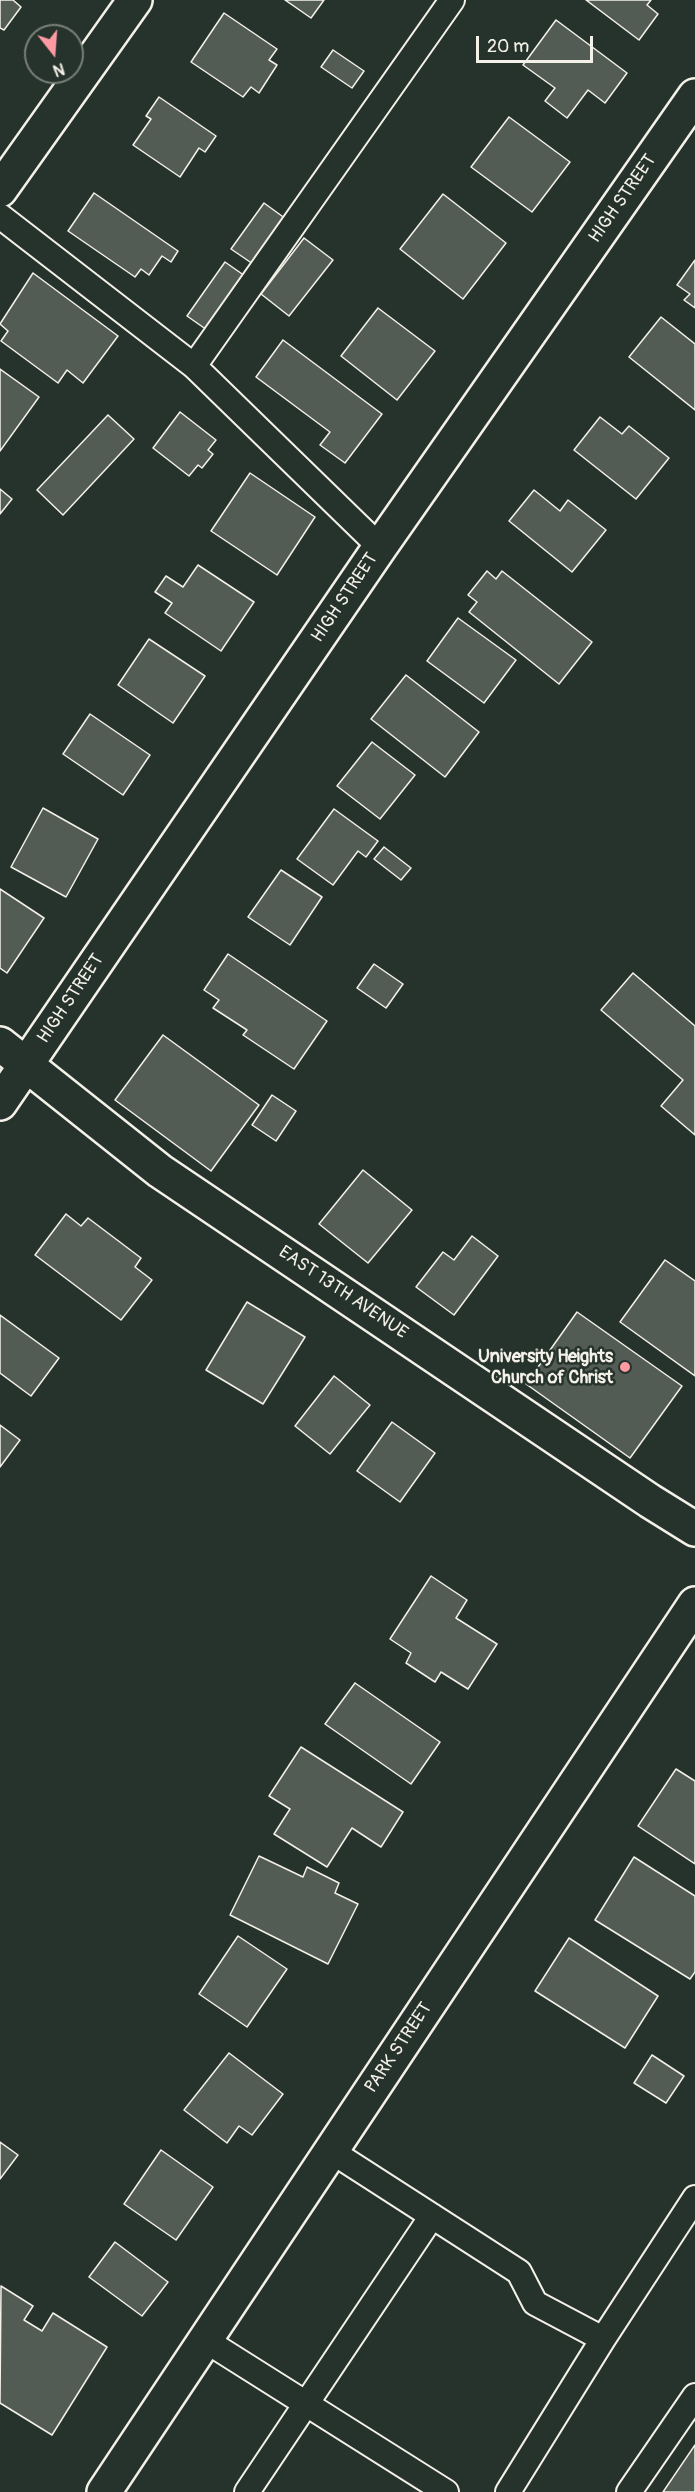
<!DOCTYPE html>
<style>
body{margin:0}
#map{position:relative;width:695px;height:2492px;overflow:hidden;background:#26332d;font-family:Pangolin,sans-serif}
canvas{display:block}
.north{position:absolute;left:24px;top:24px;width:60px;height:60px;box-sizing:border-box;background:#26332d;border:2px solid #787f78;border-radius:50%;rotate:163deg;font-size:16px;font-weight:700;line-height:24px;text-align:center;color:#f4f1e8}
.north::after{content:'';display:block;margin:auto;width:21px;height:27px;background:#ff9aa2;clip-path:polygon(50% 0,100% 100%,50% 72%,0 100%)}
.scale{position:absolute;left:476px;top:36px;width:117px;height:27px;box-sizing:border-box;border:3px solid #f4f1e8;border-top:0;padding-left:8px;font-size:18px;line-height:21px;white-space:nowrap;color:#f4f1e8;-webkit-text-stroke:4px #26332d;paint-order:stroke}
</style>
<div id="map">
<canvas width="695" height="2492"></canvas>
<div class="north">N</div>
<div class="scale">20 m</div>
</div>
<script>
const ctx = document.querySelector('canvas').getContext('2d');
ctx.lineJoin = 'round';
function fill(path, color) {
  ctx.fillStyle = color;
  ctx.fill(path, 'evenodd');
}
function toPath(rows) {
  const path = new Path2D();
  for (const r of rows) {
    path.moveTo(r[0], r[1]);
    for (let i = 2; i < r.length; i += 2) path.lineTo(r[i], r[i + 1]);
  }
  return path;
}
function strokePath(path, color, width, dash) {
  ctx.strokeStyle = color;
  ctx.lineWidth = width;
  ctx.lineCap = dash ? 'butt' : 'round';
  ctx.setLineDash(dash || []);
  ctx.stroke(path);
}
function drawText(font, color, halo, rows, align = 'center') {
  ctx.font = font + ' Pangolin,sans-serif';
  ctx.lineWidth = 5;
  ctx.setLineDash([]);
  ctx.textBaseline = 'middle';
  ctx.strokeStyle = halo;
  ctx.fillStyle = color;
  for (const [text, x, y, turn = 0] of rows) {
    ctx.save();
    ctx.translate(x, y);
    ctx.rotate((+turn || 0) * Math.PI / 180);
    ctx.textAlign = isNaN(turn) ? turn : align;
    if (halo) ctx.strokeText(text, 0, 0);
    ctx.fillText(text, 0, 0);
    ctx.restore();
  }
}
const building = toPath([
 [0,0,13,0,21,7,4,30,0,28,0,0],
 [285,0,324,0,311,18,285,0],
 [586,0,651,0,647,5,658,14,639,40,586,0],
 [224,13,277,49,269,60,277,65,259,93,251,87,243,97,191,62,224,13],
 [556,20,627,73,605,103,588,90,567,118,545,101,555,88,523,65,556,20],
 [333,50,364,71,352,88,321,67,333,50],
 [159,97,216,136,205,152,199,148,180,177,133,145,151,119,146,116,159,97],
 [509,117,570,162,532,212,471,167,509,117],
 [94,193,178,251,171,262,162,256,149,275,141,269,135,277,68,231,94,193],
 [443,194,506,243,463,299,400,249,443,194],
 [264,203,286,219,253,264,231,249,264,203],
 [304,238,333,260,289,316,261,294,304,238],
 [695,260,695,308,684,300,690,294,677,285,695,260],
 [225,262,245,276,207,330,187,316,225,262],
 [33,273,118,336,83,383,67,370,58,383,1,341,8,331,0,324,33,273],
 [378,308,435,351,397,400,341,356,378,308],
 [661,317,695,344,695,410,629,357,661,317],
 [283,340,382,414,345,463,320,445,330,432,256,377,283,340],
 [0,369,39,397,0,451,0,369],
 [180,412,216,440,208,450,213,454,202,468,198,465,189,476,153,448,180,412],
 [108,415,134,439,63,515,37,490,108,415],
 [600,417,622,434,629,426,669,458,636,499,574,450,600,417],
 [250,473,315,517,277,575,211,531,250,473],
 [0,489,12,499,0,514,0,489],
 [534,490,560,511,568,500,606,530,572,572,509,521,534,490],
 [198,565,254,602,221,651,165,613,172,603,155,592,166,576,183,587,198,565],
 [487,571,496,579,502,571,592,642,559,684,469,612,477,602,468,595,487,571],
 [458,618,516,660,484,703,427,661,458,618],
 [149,639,205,676,173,723,118,685,149,639],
 [406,675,479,732,445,777,371,719,406,675],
 [90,714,150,755,123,795,63,754,90,714],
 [372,742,415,775,380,819,337,786,372,742],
 [43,808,98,839,66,897,11,867,43,808],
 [334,809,378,841,366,857,358,851,333,885,297,859,334,809],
 [384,847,411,868,401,880,374,859,384,847],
 [281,870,322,897,290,945,248,917,281,870],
 [0,889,44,918,7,973,0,968,0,889],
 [228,954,327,1021,294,1069,243,1035,247,1030,213,1008,219,1000,204,990,228,954],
 [374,964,403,984,386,1008,357,988,374,964],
 [633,973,695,1026,695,1135,661,1106,683,1080,601,1010,633,973],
 [163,1035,259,1105,211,1171,115,1100,163,1035],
 [272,1095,296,1111,276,1141,252,1125,272,1095],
 [363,1170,412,1210,368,1263,319,1224,363,1170],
 [66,1214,81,1226,88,1218,141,1258,135,1267,152,1280,121,1320,35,1255,66,1214],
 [472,1236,498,1256,454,1315,416,1287,443,1252,454,1260,472,1236],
 [665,1260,695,1281,695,1376,620,1322,665,1260],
 [247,1302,305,1337,263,1404,206,1370,247,1302],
 [577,1312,682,1386,630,1458,526,1384,577,1312],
 [0,1315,59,1358,31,1396,0,1373,0,1315],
 [334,1376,370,1405,330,1454,295,1426,334,1376],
 [392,1422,435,1453,400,1502,357,1471,392,1422],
 [0,1425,20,1440,0,1467,0,1425],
 [431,1576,467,1600,456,1618,497,1644,468,1689,441,1672,435,1682,406,1663,411,1653,390,1639,431,1576],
 [355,1683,440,1742,411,1784,325,1724,355,1683],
 [301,1747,403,1812,381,1847,352,1828,327,1867,274,1834,290,1809,269,1796,301,1747],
 [676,1769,695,1781,695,1864,638,1826,676,1769],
 [259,1856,303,1877,307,1867,339,1883,335,1893,358,1904,328,1964,230,1915,259,1856],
 [634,1857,695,1896,695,1972,690,1979,595,1920,634,1857],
 [238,1936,287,1969,247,2027,199,1994,238,1936],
 [569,1938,658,1996,625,2048,535,1991,569,1938],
 [229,2053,283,2094,252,2135,239,2126,227,2143,184,2110,229,2053],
 [652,2055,684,2076,666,2103,634,2083,652,2055],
 [0,2142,18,2155,0,2179,0,2142],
 [161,2150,213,2187,176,2240,124,2204,161,2150],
 [115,2242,168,2282,142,2316,89,2277,115,2242],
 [1,2286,33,2306,24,2320,42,2331,53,2313,107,2347,52,2435,0,2403,1,2286],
 [695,2445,695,2492,663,2492,695,2445]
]);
fill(building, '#525c55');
strokePath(building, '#f4f1e8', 1.5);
const lane = toPath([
 [0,216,194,366,380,547],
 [194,366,452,0],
 [331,2151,519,2272,535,2303,603,2339,695,2198],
 [205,2340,446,2492],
 [247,2492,432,2216],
 [508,2492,603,2339],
 [629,2492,695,2396]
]);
const street = toPath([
 [0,190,135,0],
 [0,1044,160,1171,650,1501,695,1529],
 [0,1103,380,547,695,96],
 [104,2492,695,1604]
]);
strokePath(lane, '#f4f1e8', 28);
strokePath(street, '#f4f1e8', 38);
strokePath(lane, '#26332d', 24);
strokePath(street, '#26332d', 33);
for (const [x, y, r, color] of [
 [625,1367,6,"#ff9aa2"]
]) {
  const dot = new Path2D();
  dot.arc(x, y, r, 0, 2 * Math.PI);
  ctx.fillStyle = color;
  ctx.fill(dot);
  strokePath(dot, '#26332d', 2);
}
drawText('18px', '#f4f1e8', '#26332d', [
 ["HIGH STREET",623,199,-55],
 ["HIGH STREET",345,598,-56],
 ["HIGH STREET",71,999,-56],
 ["EAST 13TH AVENUE",343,1293,34],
 ["PARK STREET",399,2048,-56]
]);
drawText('bold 18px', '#f4f1e8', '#26332d', [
 ["University Heights",613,1357],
 ["Church of Christ",613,1378]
], 'right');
</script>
